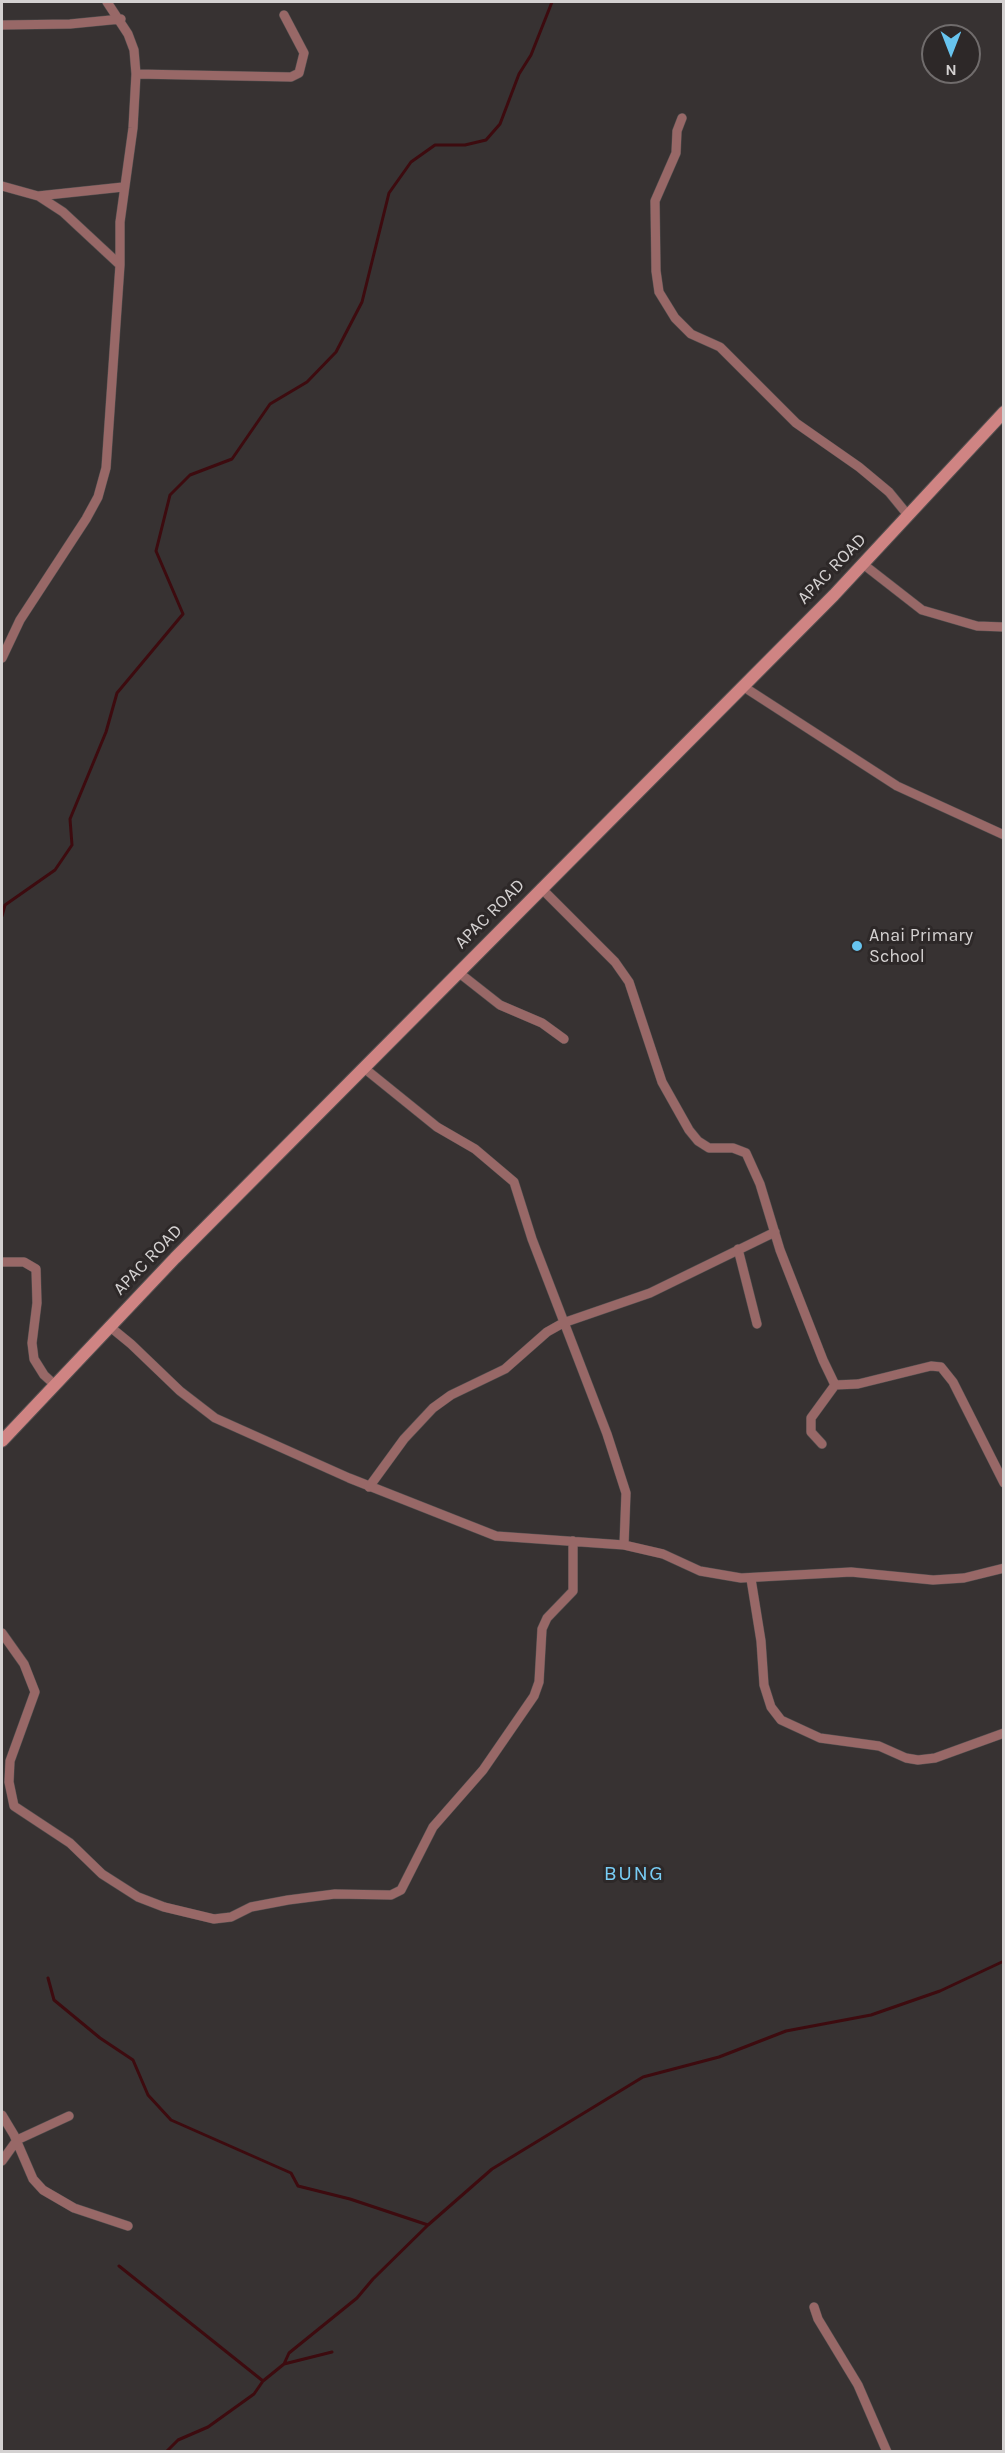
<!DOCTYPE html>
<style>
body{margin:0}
#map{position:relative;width:1005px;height:2453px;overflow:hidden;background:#373232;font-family:Karla,sans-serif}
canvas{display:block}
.frame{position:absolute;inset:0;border:3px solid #d4d1d1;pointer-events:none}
.north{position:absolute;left:921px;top:24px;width:60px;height:60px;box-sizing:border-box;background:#2d2828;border:2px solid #706c6c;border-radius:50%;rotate:180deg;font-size:16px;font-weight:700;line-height:24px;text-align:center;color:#d4d1d1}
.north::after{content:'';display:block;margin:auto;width:21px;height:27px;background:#67c4ef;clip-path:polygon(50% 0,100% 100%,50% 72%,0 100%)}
</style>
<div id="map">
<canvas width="1005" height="2453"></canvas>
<div class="frame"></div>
<div class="north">N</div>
</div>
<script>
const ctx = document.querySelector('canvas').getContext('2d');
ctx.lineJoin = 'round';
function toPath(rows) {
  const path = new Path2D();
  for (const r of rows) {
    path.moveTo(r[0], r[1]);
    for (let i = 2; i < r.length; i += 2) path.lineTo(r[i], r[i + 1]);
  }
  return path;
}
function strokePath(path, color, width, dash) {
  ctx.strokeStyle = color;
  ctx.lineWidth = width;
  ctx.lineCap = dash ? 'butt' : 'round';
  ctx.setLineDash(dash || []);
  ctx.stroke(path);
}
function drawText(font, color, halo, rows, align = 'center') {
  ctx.font = font + ' Karla,sans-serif';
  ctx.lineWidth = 6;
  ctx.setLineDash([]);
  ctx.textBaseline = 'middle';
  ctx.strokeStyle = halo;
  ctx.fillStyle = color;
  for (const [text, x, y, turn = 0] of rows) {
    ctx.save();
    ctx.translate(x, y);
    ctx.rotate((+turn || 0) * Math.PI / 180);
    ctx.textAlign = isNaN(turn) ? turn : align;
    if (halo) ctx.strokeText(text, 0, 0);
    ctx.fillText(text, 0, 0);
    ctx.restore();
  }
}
strokePath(toPath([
 [2,916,5,905,55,870,72,845,70,819,106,732,117,693,183,614,156,551,170,495,190,475,232,459,270,404,307,382,336,352,362,302,389,193,411,162,435,145,465,145,486,140,500,124,519,74,531,55,552,2],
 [48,1978,54,2000,100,2038,133,2060,148,2095,171,2120,291,2173,298,2186,350,2199,428,2225,373,2279,357,2298,289,2353,284,2364],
 [428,2225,492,2169,643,2077,719,2057,786,2031,871,2015,940,1991,1004,1961],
 [119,2266,263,2381],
 [166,2452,178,2440,208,2427,254,2394,263,2381,284,2364,332,2352]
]), '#3d0b0f', 3);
const minor = toPath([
 [2,25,70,24,121,19],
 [136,74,291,77,299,73,304,53,284,15],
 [682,118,677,131,676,153,655,201,656,271,659,292,675,318,691,334,720,347,796,423,859,467,889,492,907,514],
 [2,186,38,196,123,187],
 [40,197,63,212,120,265],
 [863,564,922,610,977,626,1004,627],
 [2,658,20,620,86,519,98,497,106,468,120,265,120,222,133,128,136,74,134,50,128,34,107,2],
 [744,687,897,786,1004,835],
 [541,888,615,962,629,982,662,1082,689,1130,698,1141,709,1148,733,1148,746,1153,760,1184,780,1250,823,1360,835,1385,858,1384,931,1366,941,1367,953,1382,1004,1483],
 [458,972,500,1005,542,1023,564,1039],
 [364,1068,437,1127,475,1149,514,1182,532,1239,607,1434,626,1493,624,1545],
 [738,1249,757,1324],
 [2,1262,24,1262,36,1269,37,1303,32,1343,34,1359,44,1375,55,1385],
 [109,1326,131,1344,180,1391,215,1418,349,1478,496,1536,624,1545,663,1554,700,1571,741,1578,851,1572,933,1580,964,1578,1004,1568],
 [822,1444,811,1432,811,1418,835,1385],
 [369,1487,404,1439,433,1408,451,1395,505,1369,547,1332,563,1323,650,1293,775,1232],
 [751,1579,761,1641,764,1685,771,1707,781,1720,820,1738,879,1746,906,1758,918,1760,935,1758,1004,1733],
 [2,1633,24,1664,35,1692,10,1761,9,1782,14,1806,70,1843,102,1874,138,1897,164,1907,214,1919,231,1917,251,1907,288,1900,335,1894,391,1895,401,1890,433,1827,483,1770,534,1696,539,1682,542,1629,547,1618,573,1591,573,1541],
 [2,2115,14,2135,33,2179,43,2190,74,2208,128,2226],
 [2,2161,17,2140,69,2116],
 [814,2307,818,2319,858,2385,887,2452]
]);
const secondary = toPath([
 [2,1441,175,1258,834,595,1004,412]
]);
strokePath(minor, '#534f4f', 10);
strokePath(secondary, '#534f4f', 14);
strokePath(minor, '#986867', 9);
strokePath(secondary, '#cf8483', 12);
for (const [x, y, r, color] of [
 [857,946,6,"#67c4ef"]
]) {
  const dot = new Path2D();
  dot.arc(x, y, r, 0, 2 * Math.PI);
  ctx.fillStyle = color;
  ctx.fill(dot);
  strokePath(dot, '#2d2828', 2);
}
drawText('18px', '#d4d1d1', '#2d2828', [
 ["APAC ROAD",832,569,-46],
 ["APAC ROAD",490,914,-45],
 ["APAC ROAD",148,1260,-46]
]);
drawText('18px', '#d4d1d1', '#2d2828', [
 ["Anai Primary",869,936],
 ["School",869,957]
], 'left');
ctx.letterSpacing = '1.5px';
drawText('21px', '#78cdf5', '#2d2828', [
 ["BUNG",634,1874]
]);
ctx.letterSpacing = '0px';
</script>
